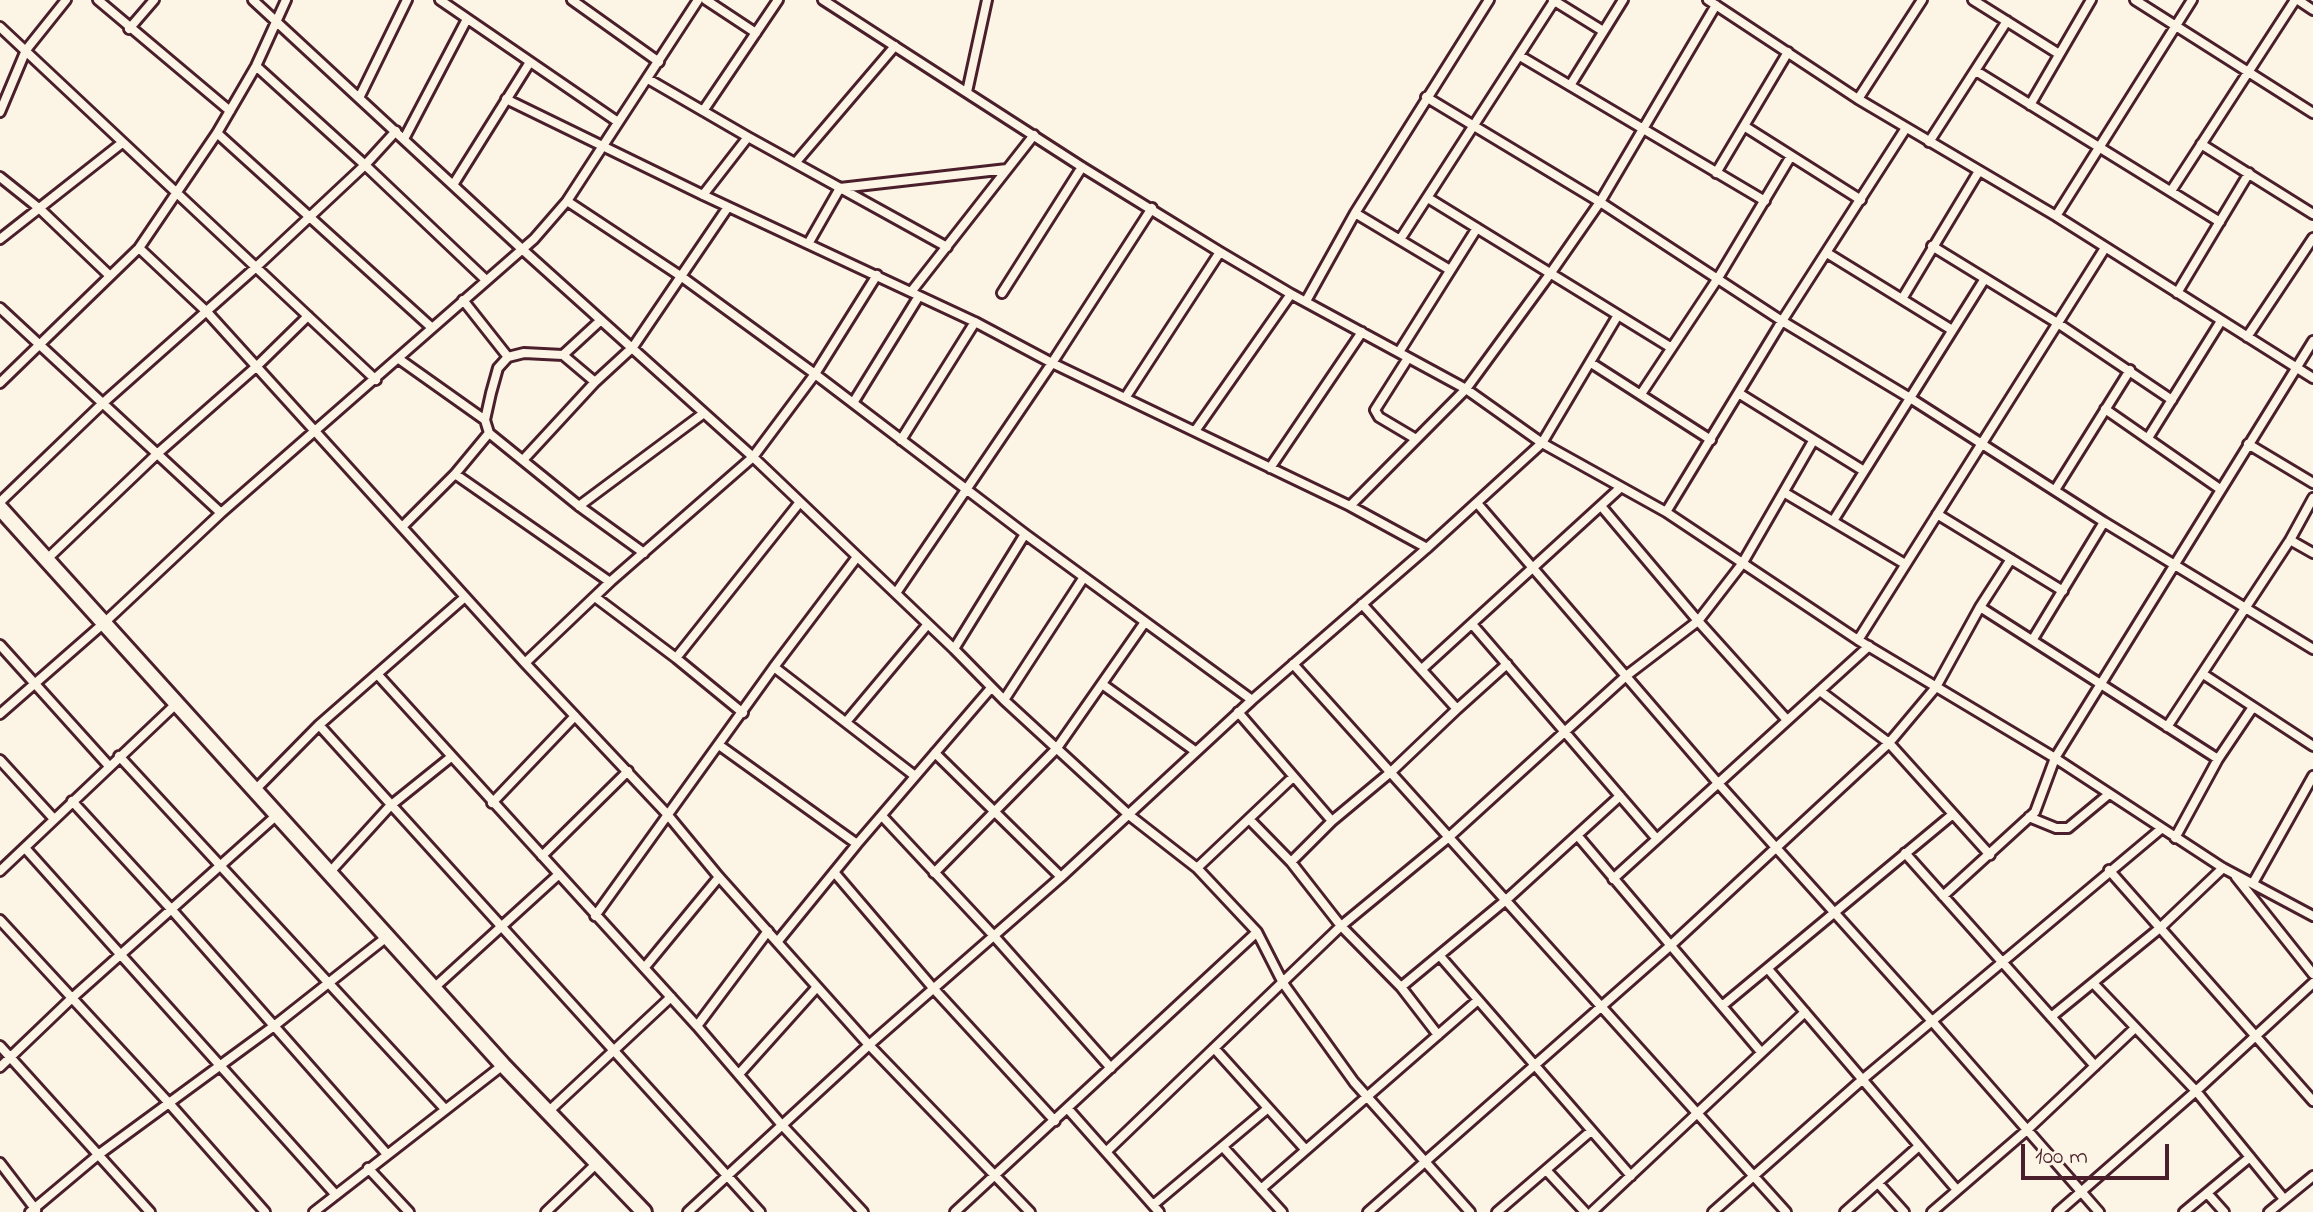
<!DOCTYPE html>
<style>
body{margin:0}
#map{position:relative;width:2313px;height:1212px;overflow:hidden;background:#fcf5e5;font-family:"Indie Flower",sans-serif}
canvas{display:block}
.scale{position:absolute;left:2021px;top:1144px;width:148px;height:36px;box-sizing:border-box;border:4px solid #4a1f2b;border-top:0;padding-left:10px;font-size:24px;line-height:28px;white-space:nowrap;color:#4a1f2b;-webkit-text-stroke:6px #fcf5e5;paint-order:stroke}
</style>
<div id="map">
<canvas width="2313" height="1212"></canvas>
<div class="scale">100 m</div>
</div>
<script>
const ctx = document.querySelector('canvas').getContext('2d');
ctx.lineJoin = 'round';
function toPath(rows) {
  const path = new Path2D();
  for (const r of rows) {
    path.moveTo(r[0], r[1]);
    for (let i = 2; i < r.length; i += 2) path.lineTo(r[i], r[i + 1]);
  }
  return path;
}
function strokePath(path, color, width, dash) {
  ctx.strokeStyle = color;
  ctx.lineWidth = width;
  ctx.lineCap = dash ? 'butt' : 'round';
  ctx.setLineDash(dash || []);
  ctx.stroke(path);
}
const street = toPath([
 [98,0,230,111],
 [253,0,523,250,753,457,954,649,1004,700,1129,815,1197,868,1257,932,1283,983,1354,1082,1470,1212],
 [440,0,618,122],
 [572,0,659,62],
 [706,0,756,33],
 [823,0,1082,167,1220,252,1291,294,1466,389,1542,443,1666,512,1858,640,2055,758,2223,868,2313,916],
 [1553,0,1603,31],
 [1708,0,1858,99,2056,216,2313,378],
 [1973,0,2059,54],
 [2135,0,2313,113],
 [2298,0,2313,10],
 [0,27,376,380],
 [129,29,154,0],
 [1520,56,1765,201],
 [256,66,365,165,486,280],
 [1976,71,2220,222],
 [648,79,748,137,947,247],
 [1571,84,1623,0],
 [967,92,987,0],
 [360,96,407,0],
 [1426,97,1600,202,1782,321,1910,398,2104,522,2313,649],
 [506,99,703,195,975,322,1052,363,1350,506,1427,548],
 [1858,99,1922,0],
 [2030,105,2091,0],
 [703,111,778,0],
 [0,112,26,50,66,0],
 [1744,126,1861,200],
 [217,133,431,327],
 [404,139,467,19],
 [1929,142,2007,21],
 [2201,144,2313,214],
 [796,162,895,46],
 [1716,173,1788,52],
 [0,177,40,209,110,276],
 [453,185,530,62],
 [2171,191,2295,0],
 [703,195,748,137],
 [1428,198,1670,347],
 [567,201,682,277,815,374,1025,534,1252,700],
 [1355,213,1450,270],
 [2056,216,2192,0],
 [1401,238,1554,1],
 [0,239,122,143],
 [808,244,840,188,1007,169],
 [1932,246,2059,324,2172,400],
 [139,248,207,312,525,663,667,814,719,877,869,1045,1030,1212],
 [1827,253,1952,330],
 [911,292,1034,135],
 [1002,293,1082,167],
 [2177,293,2249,173],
 [1902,299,1979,171],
 [463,300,508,357,524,353,563,355,601,320],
 [1306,301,1355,213,1489,0],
 [0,308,221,513],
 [2247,337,2313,238],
 [1399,352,1477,228],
 [563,355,595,382],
 [508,357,498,368,491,393,485,420,489,433,579,506,644,553],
 [1408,358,1375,410,1379,417,1416,439],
 [399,359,485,420],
 [1591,363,1711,440],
 [0,383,139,248,217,133,256,66,286,0],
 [1641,394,1718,278,1791,156],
 [1740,394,1864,471],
 [1125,398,1220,252],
 [853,403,919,296],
 [2105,409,2220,489],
 [1195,431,1291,294],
 [2148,438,2221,321],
 [901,440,975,322],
 [2248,444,2313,483],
 [523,460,595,382,633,347,728,207],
 [1270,468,1362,332],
 [455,474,610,582],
 [2055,490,2130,370],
 [1785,493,1905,564],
 [0,502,103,403,254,269,365,165,396,131],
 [1477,503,1717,782,1931,1020,2099,1212],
 [579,506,704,413],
 [1350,506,1466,389,1550,274,1600,202,1716,5],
 [1601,506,1698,621,1787,720],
 [1666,512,1782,321,1906,128],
 [1937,514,2063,591],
 [1833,521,1984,280],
 [403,526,455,474,489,433],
 [2290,540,2313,553],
 [46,560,158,453,257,366,308,316],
 [896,593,1052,363,1152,208],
 [595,597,676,658,743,713],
 [1362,604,1457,709],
 [1980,607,2218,759],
 [1472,624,1656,838],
 [2033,639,2104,522],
 [1858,640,2105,248],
 [0,645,109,766],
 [954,649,1025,534],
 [676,658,800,502],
 [525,663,611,581,753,457,815,374,877,275],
 [1293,664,1786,1212],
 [774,667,915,776],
 [1422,669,1620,488],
 [2203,674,2313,746],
 [378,675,697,1026,781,1124,863,1212],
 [1102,684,1195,751],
 [1820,691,1889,743,1990,855],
 [1004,700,1084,577],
 [1238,712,1332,821],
 [0,714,104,623,221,513,534,239,567,201,698,0],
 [846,722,928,624],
 [319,725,760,1212],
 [2167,727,2290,540,2313,498],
 [719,745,857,844],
 [935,753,1061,877],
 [119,756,445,1109],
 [0,760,54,819],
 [255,790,319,725,465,597],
 [72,801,172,910,386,1153],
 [492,803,575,716],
 [882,816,994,936,1111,1068],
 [2029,817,2056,828,2068,828,2109,794],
 [1249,819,1291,862,1341,926,1401,987,1438,1035],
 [1577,835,1761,1052],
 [2175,838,2218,759,2253,707],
 [25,848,336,1195],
 [1905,853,2095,1066],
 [542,856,628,771],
 [1291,862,1332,821,1392,771,1457,709,1507,664],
 [1197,868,1293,777],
 [2109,870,2313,1101],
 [0,871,176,704],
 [330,872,390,806,451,757],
 [834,872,933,988,1055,1121],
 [934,873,1057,748,1145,622],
 [2236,877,2313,974],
 [1613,879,1869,646],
 [2253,883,2313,776],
 [1943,896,2035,812,2055,758,2313,341],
 [595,916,774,667,857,557],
 [0,920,168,1102,265,1212],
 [778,941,857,844,991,688],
 [1440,956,1631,1176],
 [645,967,719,877],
 [1768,969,1957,1190],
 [2093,983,2196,1091,2284,1199],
 [435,987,558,875],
 [1401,987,1506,900,1620,796],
 [1722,1006,1953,814],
 [2051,1017,2160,928,2223,868],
 [697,1026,768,931],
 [0,1046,150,1212],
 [1214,1048,1305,1149],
 [0,1067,72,998,278,814],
 [739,1074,817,987],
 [1068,1109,1159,1212],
 [549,1111,671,997],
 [1223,1147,1282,1212],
 [1106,1152,1341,926,1449,837,1626,676,1698,621,1742,564,1813,441],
 [0,1163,36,1210],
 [368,1168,409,1212],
 [1546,1170,1585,1212],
 [1878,1183,1904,1212],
 [1261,1189,1478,1000],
 [2207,1193,2224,1212],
 [1153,1205,1267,1109],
 [30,1212,98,1155,274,1026,388,936],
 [314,1212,503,1065],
 [546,1212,597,1163],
 [688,1212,869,1045,1061,877,1252,700,1427,548,1542,443,1618,315],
 [955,1212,1257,932],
 [1368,1212,1670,946,1889,743,1936,687,1980,607,2011,559],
 [1497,1212,1591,1131],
 [1592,1212,1805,1012],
 [1713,1212,1863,1079,2161,829],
 [1845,1212,1919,1146],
 [1932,1212,2027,1130,2135,1028],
 [2058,1212,2196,1091,2313,983],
 [2184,1212,2250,1157],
 [2269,1212,2313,1176]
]);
const highway = toPath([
 [0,508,503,1065,644,1212]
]);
strokePath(street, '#4a1f2b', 14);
strokePath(highway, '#4a1f2b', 20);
strokePath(street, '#fcf5e5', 8);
strokePath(highway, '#fcf5e5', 14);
</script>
